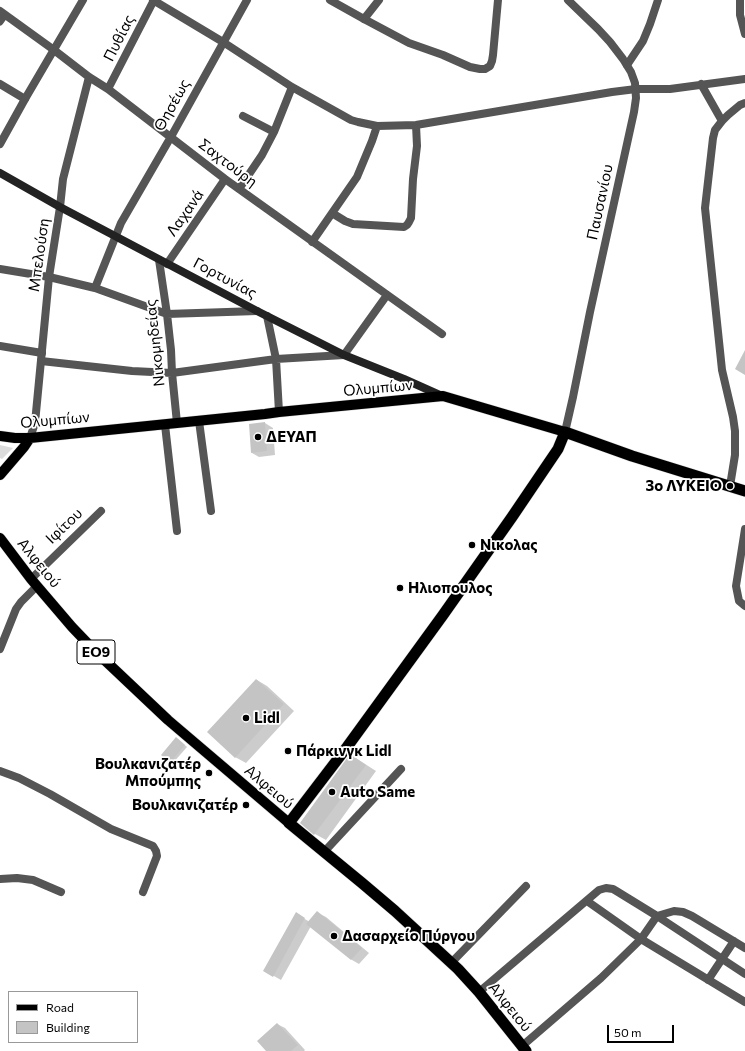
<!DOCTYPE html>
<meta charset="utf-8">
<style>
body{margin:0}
#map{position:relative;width:745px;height:1051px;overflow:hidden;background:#fff;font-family:Commissioner,sans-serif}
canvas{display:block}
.legend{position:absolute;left:8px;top:991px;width:130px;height:52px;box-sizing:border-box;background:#fff;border:1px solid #999;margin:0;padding:5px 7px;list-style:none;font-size:12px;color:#000}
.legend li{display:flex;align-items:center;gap:8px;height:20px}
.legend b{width:20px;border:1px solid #999}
.scale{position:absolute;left:607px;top:1025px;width:67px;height:18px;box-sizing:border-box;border:2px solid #000;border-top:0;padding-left:5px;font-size:12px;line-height:14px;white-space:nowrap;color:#000;-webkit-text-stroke:3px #fff;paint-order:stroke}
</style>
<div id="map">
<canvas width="745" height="1051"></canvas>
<ul class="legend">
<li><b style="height:5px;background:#000"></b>Road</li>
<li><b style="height:11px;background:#c4c4c4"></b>Building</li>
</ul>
<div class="scale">50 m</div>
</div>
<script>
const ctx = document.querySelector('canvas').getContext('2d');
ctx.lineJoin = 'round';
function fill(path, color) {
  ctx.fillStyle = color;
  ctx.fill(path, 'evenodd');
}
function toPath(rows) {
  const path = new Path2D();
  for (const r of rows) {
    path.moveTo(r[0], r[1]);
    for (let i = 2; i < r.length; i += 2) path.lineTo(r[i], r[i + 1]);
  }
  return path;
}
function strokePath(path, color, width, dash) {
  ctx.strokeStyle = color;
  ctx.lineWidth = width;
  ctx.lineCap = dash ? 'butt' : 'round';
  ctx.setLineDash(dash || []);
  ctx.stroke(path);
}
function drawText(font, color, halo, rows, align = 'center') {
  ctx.font = font + ' Commissioner,sans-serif';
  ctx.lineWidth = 3.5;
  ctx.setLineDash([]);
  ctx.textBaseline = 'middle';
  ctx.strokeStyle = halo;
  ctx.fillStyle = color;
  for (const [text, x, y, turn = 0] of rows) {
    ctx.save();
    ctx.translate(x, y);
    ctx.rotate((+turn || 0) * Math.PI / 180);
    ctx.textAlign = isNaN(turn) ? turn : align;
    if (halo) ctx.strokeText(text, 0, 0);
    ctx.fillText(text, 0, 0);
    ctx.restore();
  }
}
fill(toPath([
 [0,445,13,448,2,459,0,458]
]), '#dcdcdc');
fill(toPath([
 [265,423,273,428,275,455,259,457,252,453],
 [257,680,267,686,294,711,246,763,235,757],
 [178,739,187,747,173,763,171,762],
 [351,755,376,771,326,840,315,834,301,822],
 [318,913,326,917,369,953,359,964,352,960,311,926,281,980,265,971,296,914,310,922],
 [277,1024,285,1028,305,1050,304,1051,267,1051]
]), '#0003');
fill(toPath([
 [745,350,745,375,735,369],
 [265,422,267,451,251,453,249,424],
 [256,679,284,704,235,758,207,732],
 [176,737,185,745,170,763,161,755],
 [350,754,366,765,314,835,300,823],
 [317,911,362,948,351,960,306,924],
 [296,912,305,918,273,977,263,971],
 [277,1023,298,1045,291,1051,266,1051,257,1041]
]), '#c4c4c4');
const primary = toPath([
 [0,436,15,438,30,438,265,414,279,412,443,396,565,432],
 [0,475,24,447,30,438],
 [0,538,31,579,72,627,95,651,168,720,289,823]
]);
const trunk = toPath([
 [526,1051,479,992,458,969,395,911,362,883,289,823,347,747,443,615,512,517,558,449,565,432,632,456,745,491]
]);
strokePath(primary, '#dbdbdb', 11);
strokePath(trunk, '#dbdbdb', 12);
strokePath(toPath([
 [0,22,5,15]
]), '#555', 7);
strokePath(toPath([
 [153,0,223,42,292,87,351,120,358,122,377,126,416,125,612,92,636,89,670,89,745,79],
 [740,0,740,15,745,34],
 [0,11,54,50,89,77,108,89,225,179,442,334],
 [364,19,379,0],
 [627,65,643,41,650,24,658,0],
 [0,84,25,99],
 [701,84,722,121],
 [108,89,154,0],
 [274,132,292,87],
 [239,189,262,155,274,132,243,116],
 [60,207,63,179,89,77],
 [332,213,345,221,353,224,404,227,407,225,409,222,411,218,413,179,417,146,416,125],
 [312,242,357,177,372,141,377,126],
 [159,260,167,314,171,350,172,373,177,423],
 [167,264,225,179],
 [0,269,49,277,95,288,167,314,257,311],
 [95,288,121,223,172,135,247,0],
 [267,316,276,359,279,412],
 [0,346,42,353],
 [41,361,132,371,172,373,276,359,344,355,387,295],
 [199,421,211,511],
 [165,425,177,531],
 [730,486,735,455,735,431,733,417,722,370,705,208,713,138,715,130,722,121,728,115,740,105,745,103],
 [745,529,736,586,739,601,745,606],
 [31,579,101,511],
 [0,649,16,609,21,602,37,586],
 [0,771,19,778,50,794,111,829,153,846,156,851,157,856,143,892],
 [324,852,401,769],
 [0,879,17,878,33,880,61,892],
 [587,901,641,939,657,916,674,911,683,912,692,916,745,948],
 [451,963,526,886],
 [708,980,734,941],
 [479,992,599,890,606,888,613,889,618,892,657,916,745,974],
 [522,1046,601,978,641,939,745,1002]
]), '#555', 8);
strokePath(toPath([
 [330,0,364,19,409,43,443,55,470,67,480,69,485,69,490,66,492,61,493,55,498,0],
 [0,144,25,99,83,0],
 [565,432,573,397,590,312,634,112,636,98,635,83,631,72,623,59,610,42,598,29,568,0],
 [30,438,35,423,49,277,60,207]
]), '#555', 8);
strokePath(toPath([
 [0,173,60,207,257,311,344,355,404,379,442,396]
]), '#222', 8);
strokePath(primary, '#000', 10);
strokePath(trunk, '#000', 11);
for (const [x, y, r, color] of [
 [258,437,4,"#000"],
 [730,486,4,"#000"],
 [472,545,4,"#000"],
 [400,588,4,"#000"],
 [246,718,4,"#000"],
 [288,751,4,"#000"],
 [209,773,4,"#000"],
 [332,792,4,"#000"],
 [246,805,4,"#000"],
 [334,936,4,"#000"]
]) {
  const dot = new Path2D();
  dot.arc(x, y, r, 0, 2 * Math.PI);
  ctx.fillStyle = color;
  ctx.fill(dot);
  strokePath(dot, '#fff', 1.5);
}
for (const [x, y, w] of [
 [96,652,38]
]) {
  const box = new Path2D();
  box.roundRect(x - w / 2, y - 12, w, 24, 3);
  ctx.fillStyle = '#fff';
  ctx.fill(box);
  strokePath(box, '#000', 1);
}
drawText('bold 14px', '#000', null, [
 ["ΕΟ9",96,652]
]);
drawText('15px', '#000', '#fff', [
 ["Πυθίας",119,38,-63],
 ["Θησέως",172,105,-61],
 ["Σαχτούρη",228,163,37],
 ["Παυσανίου",600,202,-78],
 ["Λαχανά",185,213,-55],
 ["Μπελούση",39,255,-82],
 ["Γορτυνίας",225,278,28],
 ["Νικομηδείας",155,343,-96],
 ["Ολυμπίων",378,388,-5],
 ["Ολυμπίων",55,420,-5],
 ["Ιφίτου",64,526,-44],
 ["Αλφειού",39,563,51],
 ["Αλφειού",269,787,40],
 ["Αλφειού",510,1007,51]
]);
drawText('bold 15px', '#000', '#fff', [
 ["ΔΕΥΑΠ",266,437],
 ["3ο ΛΥΚΕΙΟ",722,486,"right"],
 ["Νικολας",480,545],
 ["Ηλιοπουλος",408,588],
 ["Lidl",254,718],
 ["Πάρκινγκ Lidl",296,751],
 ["Βουλκανιζατέρ",201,764,"right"],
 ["Μπούμπης",201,781,"right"],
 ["Auto Same",340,792],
 ["Βουλκανιζατέρ",238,805,"right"],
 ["Δασαρχείο Πύργου",342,936]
], 'left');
</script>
